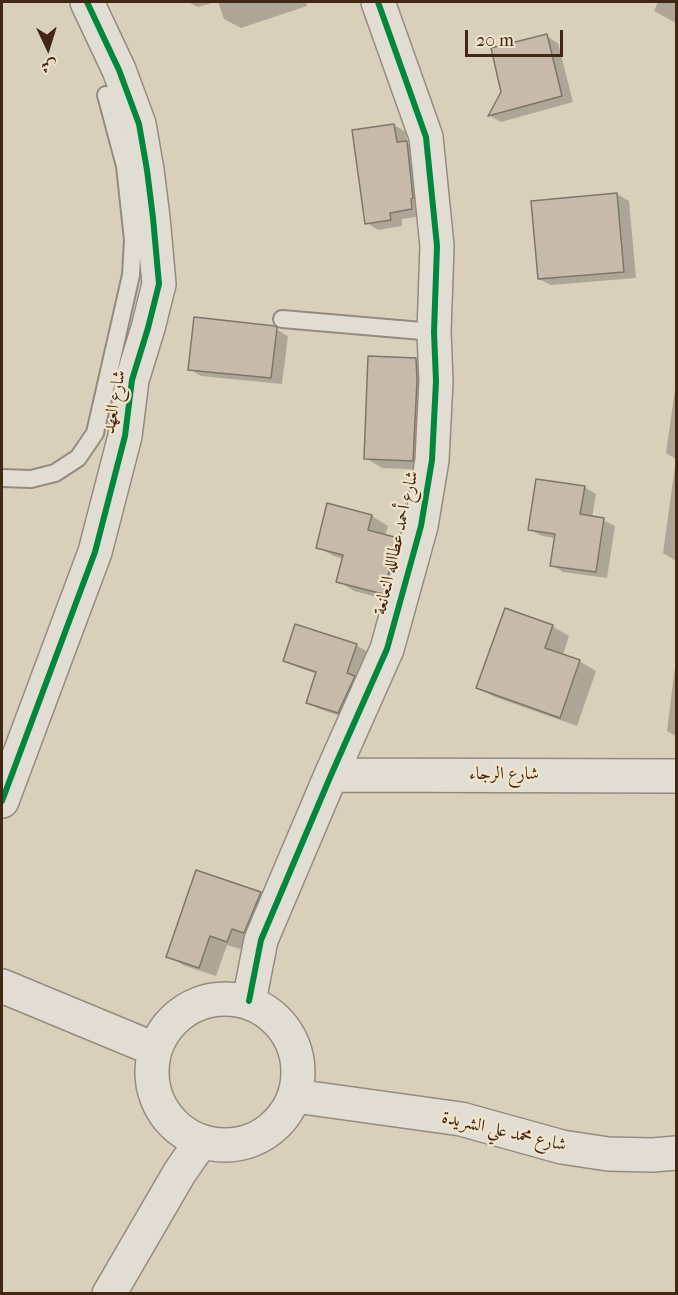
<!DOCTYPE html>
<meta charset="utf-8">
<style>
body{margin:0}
#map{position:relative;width:678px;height:1295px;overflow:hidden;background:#d9d0bc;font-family:"IM FELL French Canon",Amiri,serif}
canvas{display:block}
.frame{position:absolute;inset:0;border:3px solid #422715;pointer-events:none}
.north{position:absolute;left:18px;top:18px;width:60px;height:60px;-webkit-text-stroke:4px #efe3cb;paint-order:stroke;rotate:176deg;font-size:16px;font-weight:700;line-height:24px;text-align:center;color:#422715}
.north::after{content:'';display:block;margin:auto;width:21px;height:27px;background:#422715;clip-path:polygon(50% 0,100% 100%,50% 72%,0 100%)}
.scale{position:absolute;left:465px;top:30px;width:98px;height:27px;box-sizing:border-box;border:3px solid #422715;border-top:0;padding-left:8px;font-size:18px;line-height:21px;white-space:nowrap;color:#422715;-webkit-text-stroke:4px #efe3cb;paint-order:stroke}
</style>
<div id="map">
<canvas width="678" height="1295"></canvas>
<div class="frame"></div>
<div class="north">ش</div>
<div class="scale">20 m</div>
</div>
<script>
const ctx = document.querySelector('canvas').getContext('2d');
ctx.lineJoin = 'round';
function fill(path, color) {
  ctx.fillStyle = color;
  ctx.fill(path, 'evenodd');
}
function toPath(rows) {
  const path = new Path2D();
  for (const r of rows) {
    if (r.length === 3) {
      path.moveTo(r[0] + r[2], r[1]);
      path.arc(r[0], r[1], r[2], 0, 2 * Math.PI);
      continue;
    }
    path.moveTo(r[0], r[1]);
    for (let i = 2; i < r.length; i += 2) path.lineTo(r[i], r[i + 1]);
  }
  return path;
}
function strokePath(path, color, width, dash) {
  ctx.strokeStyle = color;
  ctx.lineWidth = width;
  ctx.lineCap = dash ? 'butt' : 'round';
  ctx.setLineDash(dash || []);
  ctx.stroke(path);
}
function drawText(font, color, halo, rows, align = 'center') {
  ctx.font = font + ' "IM FELL French Canon",Amiri,serif';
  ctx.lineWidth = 4.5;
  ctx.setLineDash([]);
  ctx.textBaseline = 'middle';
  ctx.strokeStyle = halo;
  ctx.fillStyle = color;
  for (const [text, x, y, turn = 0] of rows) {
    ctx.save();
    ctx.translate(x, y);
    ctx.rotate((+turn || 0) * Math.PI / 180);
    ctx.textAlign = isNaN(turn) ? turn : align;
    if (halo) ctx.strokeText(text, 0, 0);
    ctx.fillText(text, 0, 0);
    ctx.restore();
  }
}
fill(toPath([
 [188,2,216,2,198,7],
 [218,2,306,2,307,6,241,28,224,19],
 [658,2,676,2,676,23,654,11],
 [546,36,558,43,573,102,501,122,490,116,503,92],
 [394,125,406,132,407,143,419,149,423,216,402,219,402,226,378,230,367,223],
 [617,194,629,201,636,278,551,285,539,279],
 [274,328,288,336,282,384,201,376,190,369],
 [416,360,433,370,429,470,382,468,366,458],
 [676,382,676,561,663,553,676,459,666,453],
 [584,487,596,494,592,518,603,520,615,526,607,578,563,572,552,565,555,538,542,536,530,530],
 [372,516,388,526,385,536,398,539,414,549,400,603,354,591,338,581,344,559,334,556,317,547],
 [552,626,569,636,563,655,579,661,596,671,577,726,495,697,478,688],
 [356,645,368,652,350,719,319,709,307,702,317,674,297,667,285,660],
 [676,659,676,736,667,731],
 [260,894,277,903,244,950,227,945,216,976,185,966,168,956]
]), '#0003');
const building = toPath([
 [547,34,562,96,488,116,501,92,491,48,547,34],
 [394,124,397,142,407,141,413,198,411,199,412,209,390,213,391,220,365,224,352,130,394,124],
 [617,193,624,272,538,279,531,201,617,193],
 [194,317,275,326,277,328,271,378,188,370,194,317],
 [368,356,416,358,417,381,413,461,364,459,368,356],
 [536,479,585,486,580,514,604,518,596,572,550,566,555,534,528,530,536,479],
 [327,503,372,515,368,530,398,538,383,594,336,582,343,555,316,548,327,503],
 [505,608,553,625,545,648,580,660,560,718,476,688,505,608],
 [295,624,357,644,347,673,355,676,338,713,306,703,316,672,283,661,295,624],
 [196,870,261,892,244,933,232,929,227,942,210,936,199,968,166,957,196,870]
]);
fill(building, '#c8baab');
strokePath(building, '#7e7568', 1.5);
const service = toPath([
 [282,319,434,332],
 [2,478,31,479,55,473,78,458,95,433,131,275,133,240,125,166,106,95]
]);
const minor = toPath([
 [331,775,676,776],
 [2,801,95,552,125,436,132,380,148,328,159,284,153,218,147,170,139,124,119,70,87,2],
 [2,986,154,1049],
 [225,1072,73],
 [249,1001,261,940,331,775,387,649,421,526,432,460,436,381,434,332,437,246,426,137,378,2],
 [295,1096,461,1119,562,1147,608,1154,653,1155,676,1153],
 [109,1294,180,1172,201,1142]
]);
strokePath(service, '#948b7e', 20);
strokePath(minor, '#948b7e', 36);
strokePath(service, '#e2ddd3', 16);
strokePath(minor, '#e2ddd3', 33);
strokePath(toPath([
 [2,801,95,552,125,436,132,380,148,328,159,284,153,218,147,170,139,124,119,70,87,2],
 [249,1001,261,940,331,775,387,649,421,526,432,460,436,381,434,332,437,246,426,137,378,2]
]), '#00873e', 6);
drawText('18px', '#422715', '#efe3cb', [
 ["شارع العهد",115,402,-80],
 ["شارع أحمد عطاالله النعانعة",397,543,-77],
 ["شارع الرجاء",504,775],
 ["شارع محمد علي الشريدة",504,1132,13]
]);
</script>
